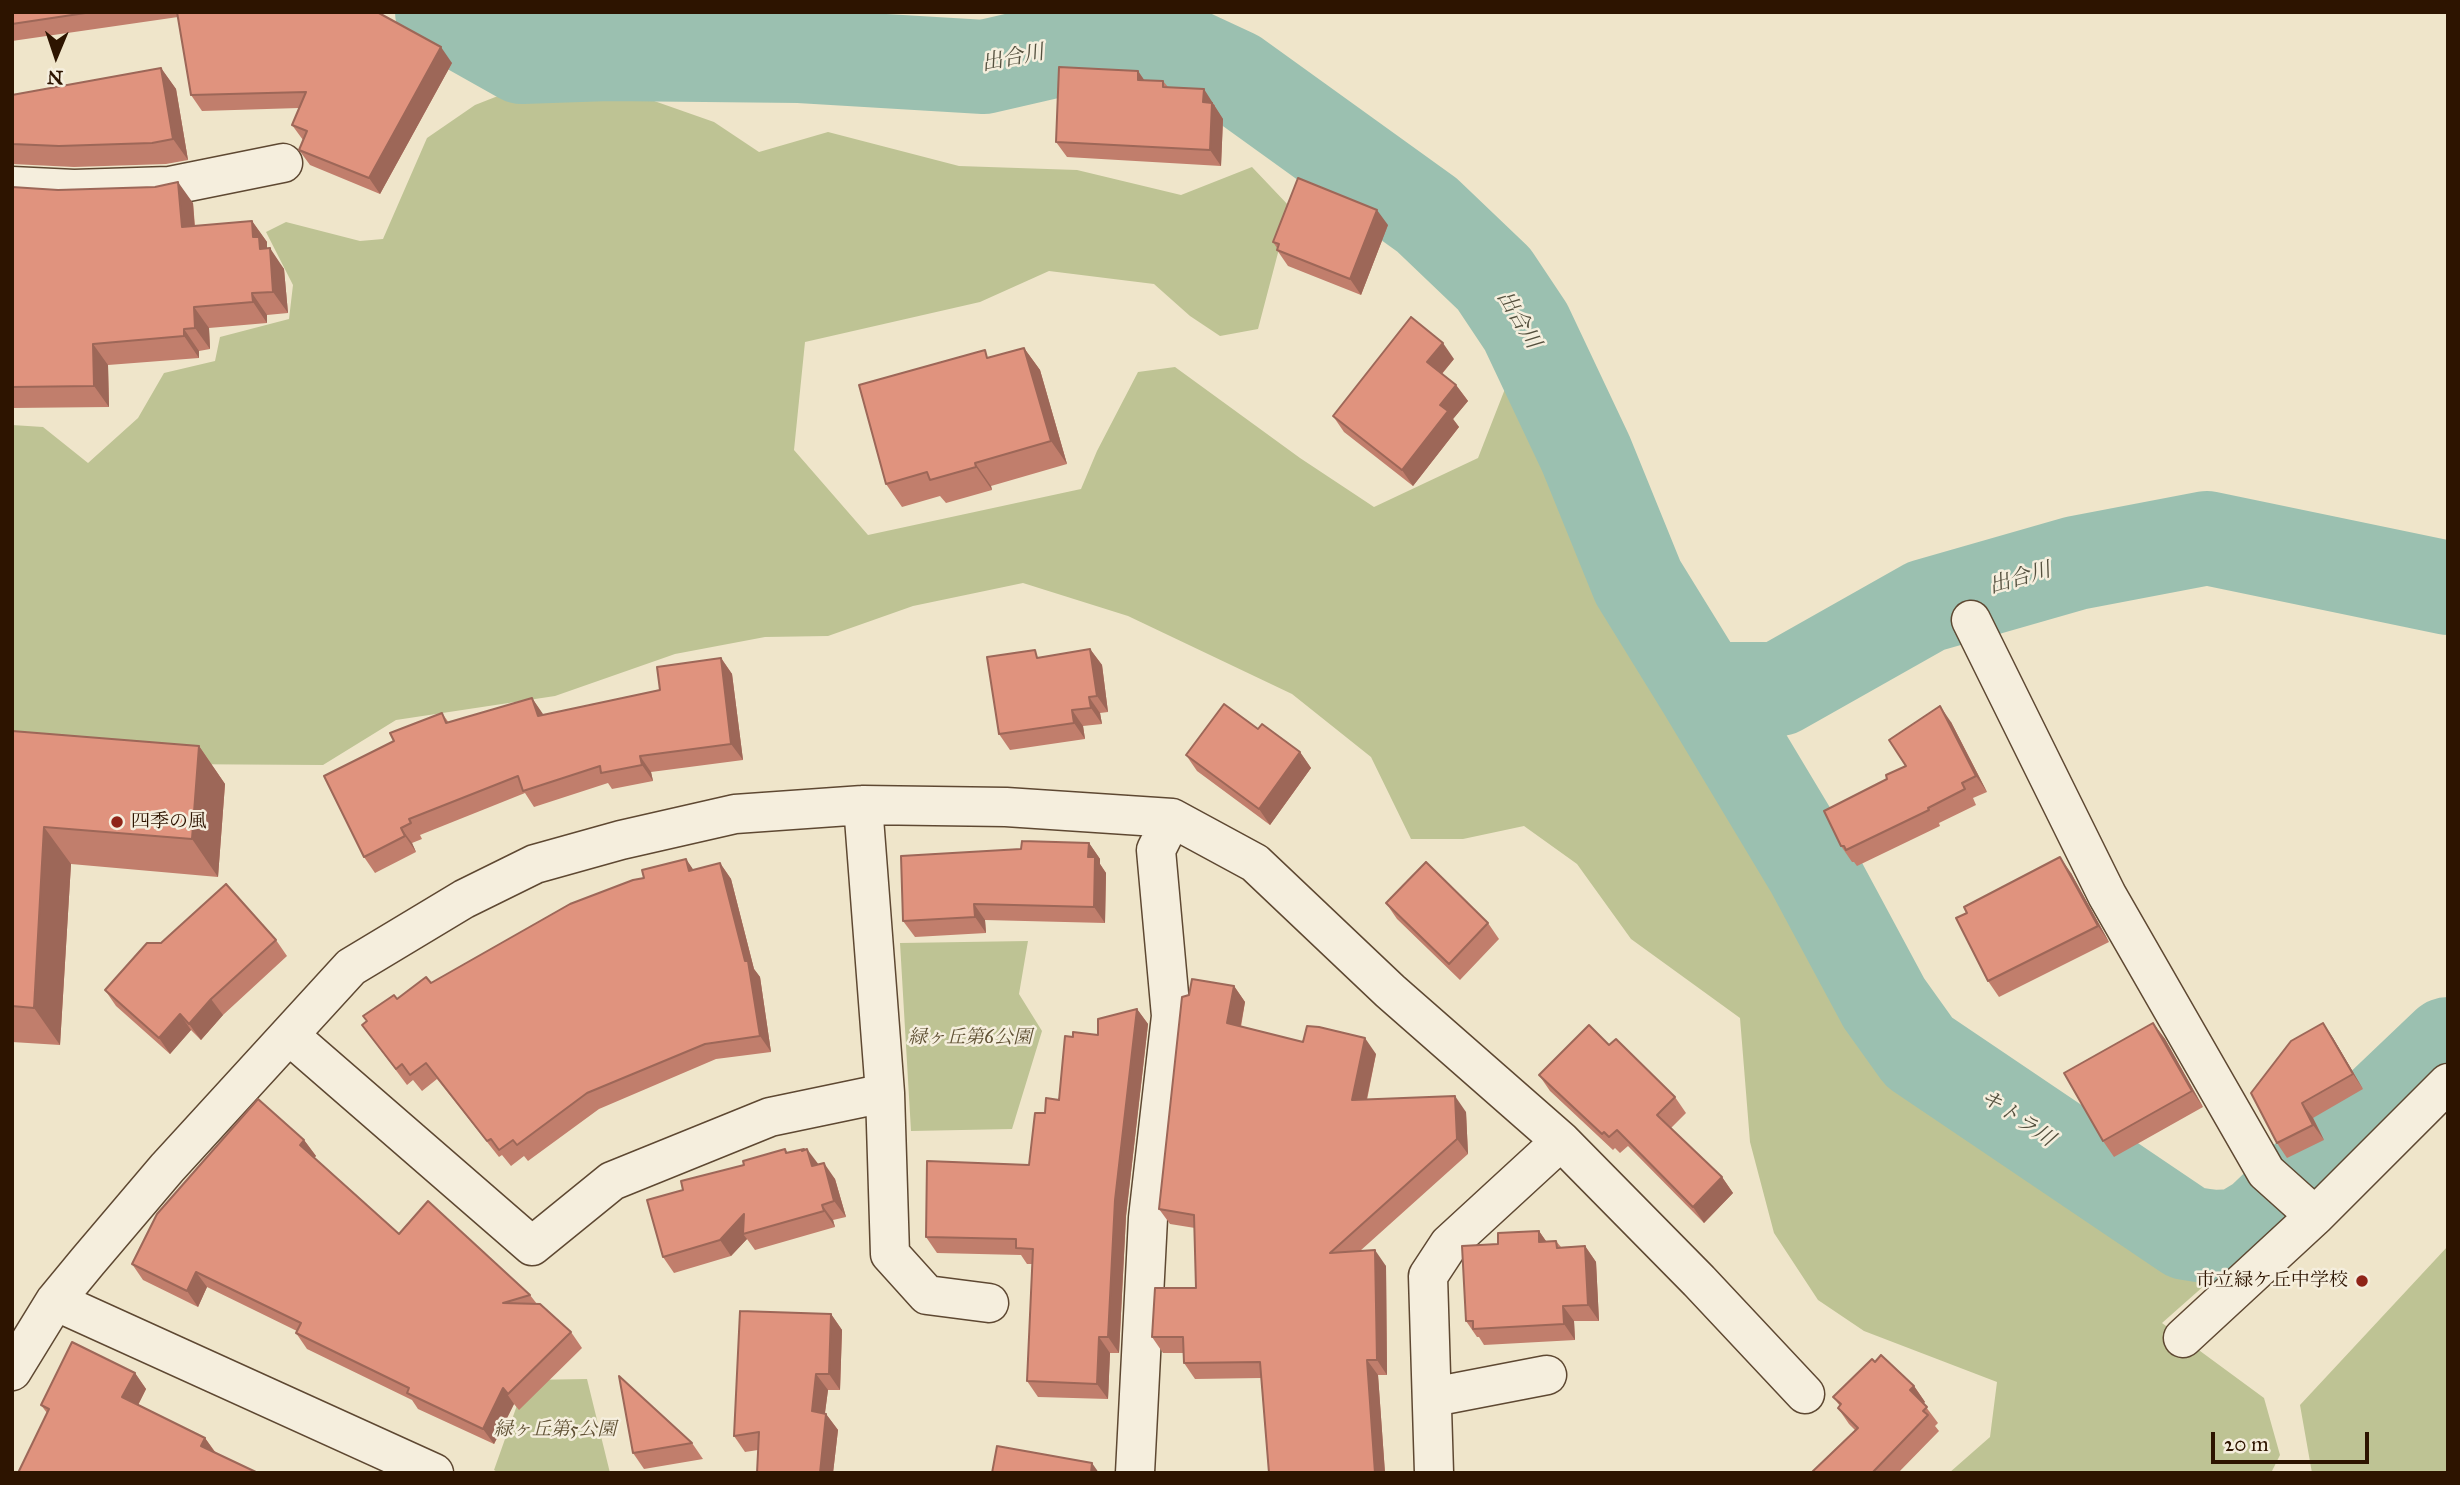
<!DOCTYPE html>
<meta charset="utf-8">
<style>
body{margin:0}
#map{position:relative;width:2460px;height:1485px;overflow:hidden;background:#efe5ca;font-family:"IM FELL Great Primer",serif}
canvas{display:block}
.frame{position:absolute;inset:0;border:14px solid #2d1400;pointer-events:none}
.north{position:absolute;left:21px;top:21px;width:70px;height:70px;-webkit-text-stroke:5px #f5eedd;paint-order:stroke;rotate:182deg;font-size:19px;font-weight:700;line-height:28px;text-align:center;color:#2d1400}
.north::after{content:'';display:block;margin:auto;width:24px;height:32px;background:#2d1400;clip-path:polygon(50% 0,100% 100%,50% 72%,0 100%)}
.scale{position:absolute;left:2211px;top:1432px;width:158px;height:32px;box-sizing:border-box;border:4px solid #2d1400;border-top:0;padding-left:9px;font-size:21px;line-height:24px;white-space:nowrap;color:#2d1400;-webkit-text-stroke:5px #f5eedd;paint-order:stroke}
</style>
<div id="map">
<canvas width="2460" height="1485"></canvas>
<div class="frame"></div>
<div class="north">N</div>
<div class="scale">20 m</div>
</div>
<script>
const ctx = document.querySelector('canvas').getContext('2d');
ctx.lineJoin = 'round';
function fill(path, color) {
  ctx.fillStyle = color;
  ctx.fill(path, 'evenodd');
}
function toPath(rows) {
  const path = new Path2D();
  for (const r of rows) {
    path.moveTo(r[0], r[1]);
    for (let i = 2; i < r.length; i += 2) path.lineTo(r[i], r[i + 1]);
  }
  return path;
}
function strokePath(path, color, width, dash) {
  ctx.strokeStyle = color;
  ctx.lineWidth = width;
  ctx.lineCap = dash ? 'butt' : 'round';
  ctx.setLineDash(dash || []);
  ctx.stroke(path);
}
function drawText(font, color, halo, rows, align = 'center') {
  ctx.font = font + ' "IM FELL Great Primer","Noto Serif JP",serif';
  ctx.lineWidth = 5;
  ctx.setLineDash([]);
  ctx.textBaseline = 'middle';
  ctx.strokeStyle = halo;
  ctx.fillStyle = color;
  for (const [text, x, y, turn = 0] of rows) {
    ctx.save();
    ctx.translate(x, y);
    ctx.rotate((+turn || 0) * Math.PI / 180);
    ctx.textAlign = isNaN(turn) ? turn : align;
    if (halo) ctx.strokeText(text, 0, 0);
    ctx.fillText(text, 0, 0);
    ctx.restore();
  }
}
fill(toPath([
 [526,85,620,89,714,122,759,152,828,132,959,166,1077,170,1181,195,1252,167,1290,207,1258,329,1220,336,1190,316,1154,284,1049,271,980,302,805,342,794,450,868,535,1081,489,1097,451,1138,372,1175,367,1300,458,1374,507,1478,458,1512,371,1646,634,1895,1059,2049,1176,2214,1277,2162,1323,2264,1398,2280,1455,2271,1473,1949,1473,1990,1437,1997,1382,1864,1331,1818,1300,1774,1233,1750,1142,1740,1018,1631,939,1577,864,1524,826,1463,839,1411,839,1371,757,1292,694,1128,616,1023,583,913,606,828,636,765,637,675,654,555,696,396,720,323,765,160,764,12,758,12,425,43,427,88,463,138,418,164,373,215,361,220,337,289,319,293,285,266,232,286,222,360,241,383,239,427,138,475,105],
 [1028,941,1019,994,1042,1031,1012,1129,911,1131,900,943],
 [2448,1246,2448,1473,2312,1473,2300,1405],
 [587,1379,610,1473,499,1473,494,1470,526,1380]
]), '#bec394');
strokePath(toPath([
 [442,12,522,57,609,54,800,56,984,67,1110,38,1163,43,1234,76,1427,215,1494,279,1526,327,1586,454,1638,582,1704,689,1779,689,1926,606,2076,563,2207,538,2448,588],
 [1704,689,1812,869,1884,1003,1919,1052,2187,1233,2212,1237,2238,1236,2261,1222,2448,1044]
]), '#9bc0b0', 94);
const minor = toPath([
 [12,186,74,189,169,186,283,163],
 [1971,620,2107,895,2266,1172,2315,1216],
 [863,805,885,1093,890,1254,927,1295,989,1303],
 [289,1035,532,1246,612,1181,770,1117,885,1093],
 [55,1301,434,1473],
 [2183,1338,2315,1216,2448,1083],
 [12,1371,55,1301,88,1261,167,1168,351,967,464,899,535,864,621,840,735,814,863,805,1006,807,1172,818,1255,863,1390,991,1561,1141,1699,1281,1805,1394],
 [1433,1397,1547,1375],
 [1135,1473,1148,1218,1171,1016,1156,850,1172,818],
 [1434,1473,1428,1276,1449,1244,1561,1141]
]);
strokePath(minor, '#5e4832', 41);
strokePath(minor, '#f5eedd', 38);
fill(toPath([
 [12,12,377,12,452,63,380,194,310,165,299,150,303,140,292,125,299,108,202,111,191,95,178,17,12,41],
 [161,68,176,89,188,160,166,164,74,167,12,164,12,95],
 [1138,71,1144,80,1163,81,1168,87,1215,105,1215,107,1223,119,1221,166,1067,157,1056,142],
 [12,187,193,203,195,226,252,221,267,242,267,248,284,269,288,313,267,315,267,323,209,328,210,349,199,351,199,358,108,365,109,407,12,408],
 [1388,225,1361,295,1288,266,1277,250,1277,248,1273,242],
 [1024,348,1040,370,1067,464,991,486,992,490,946,503,940,496,902,507,886,484,990,357],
 [1454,359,1442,374,1456,385,1468,401,1453,419,1459,427,1413,486,1344,432,1333,416],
 [1090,649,1102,665,1108,712,1100,713,1102,724,1083,726,1085,739,1010,750,999,734,1041,657],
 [721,658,732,674,743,760,651,772,653,781,612,789,608,783,534,807,525,793,420,835,422,839,412,843,416,852,375,873,364,857,394,741,442,713,449,723,532,698,543,715,660,690],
 [1951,722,1987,792,1973,798,1976,805,1939,823,1940,826,1857,866,1854,862,1852,862,1841,846,1887,779,1906,766],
 [1258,729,1300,752,1311,768,1270,825,1197,771,1186,755],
 [12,731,199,746,225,784,218,877,71,864,60,1045,12,1042],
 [1089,843,1100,859,1100,864,1106,873,1105,923,985,920,986,933,915,937,903,921,1021,849],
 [686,859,693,870,720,863,731,879,754,969,760,977,771,1052,716,1059,599,1109,528,1161,524,1156,511,1166,502,1155,499,1157,437,1079,422,1091,413,1080,407,1085,362,1025,397,999,431,983,644,878],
 [2071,873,2109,942,1999,997,1988,981],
 [1386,903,1488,923,1499,939,1460,980,1397,919],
 [276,940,287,956,223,1015,201,1040,191,1030,170,1054,116,1006,105,990,161,943],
 [1234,986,1245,1002,1241,1027,1303,1042,1376,1054,1367,1100,1466,1112,1468,1154,1360,1251,1386,1266,1387,1375,1378,1375,1385,1473,1269,1473,1261,1378,1195,1379,1184,1363,1184,1353,1163,1353,1152,1337,1196,1288,1195,1228,1170,1224,1159,1209],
 [1137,1009,1148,1024,1126,1216,1119,1353,1110,1353,1108,1399,1038,1397,1027,1381,1032,1264,1027,1264,1021,1255,937,1253,926,1237,1029,1165,1045,1113,1059,1100,1073,1037,1098,1035],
 [2153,1023,2165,1039,2203,1107,2114,1157,2103,1141],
 [2323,1023,2333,1038,2363,1089,2313,1118,2324,1140,2287,1158,2277,1143],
 [1609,1045,1675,1097,1686,1113,1671,1128,1722,1177,1733,1193,1704,1223,1628,1146,1620,1153,1615,1148,1613,1150,1550,1091,1539,1075],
 [304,1140,316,1156,314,1158,399,1234,530,1295,537,1304,571,1332,582,1348,519,1410,514,1404,494,1444,418,1409,412,1400,307,1349,296,1333,297,1331,207,1287,198,1307,143,1280,132,1264],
 [785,1149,788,1153,804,1149,818,1164,835,1179,846,1217,833,1220,835,1227,755,1250,747,1239,731,1256,674,1273,663,1257,683,1190,744,1165],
 [1539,1231,1546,1241,1556,1241,1561,1247,1585,1246,1596,1262,1599,1321,1574,1321,1575,1340,1484,1345,1479,1337,1477,1337,1466,1321,1498,1244],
 [831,1314,842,1330,840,1390,828,1390,825,1413,826,1414,838,1430,833,1473,757,1473,758,1450,745,1452,734,1436],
 [1875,1362,1914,1386,1925,1402,1923,1403,1938,1423,1935,1426,1939,1431,1898,1473,1811,1473,1855,1430,1849,1424,1838,1408,1840,1406,1833,1397],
 [135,1373,146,1389,138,1405,205,1438,216,1453,47,1413,41,1405],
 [692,1443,703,1459,644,1469,633,1453]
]), '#c17e6c');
fill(toPath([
 [441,47,452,63,380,194,369,178],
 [161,68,176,89,188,160,173,139],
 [1138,71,1149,87,1138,80],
 [1204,89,1223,119,1221,166,1210,150,1203,102],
 [178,182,193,203,196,248,182,227],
 [1377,210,1388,225,1361,295,1350,279],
 [252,221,267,242,267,248,270,248,284,269,288,313,273,292,253,237],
 [252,293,267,315,267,323,253,302],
 [194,307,209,328,210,349,195,328],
 [184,329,199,351,199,358,184,336],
 [1443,343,1454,359,1438,378,1427,362],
 [93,344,108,365,109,407,94,386],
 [1024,348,1040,370,1067,464,1051,441],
 [1456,385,1468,401,1453,419,1459,427,1413,486,1402,470,1440,405],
 [975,463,991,486,992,490,976,467],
 [1090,649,1102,665,1108,712,1097,696],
 [721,658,732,674,743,760,731,744],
 [1089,697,1100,713,1102,724,1091,708],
 [532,698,543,714,549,732,538,716],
 [1940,706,1951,722,1987,792,1976,776],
 [1072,710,1083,726,1085,739,1074,723],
 [199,746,225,784,218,877,192,839],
 [1300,752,1311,768,1270,825,1259,809],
 [640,756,651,772,653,781,642,765],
 [44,827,71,864,60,1045,34,1008],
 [401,828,412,843,416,852,405,836],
 [1089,843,1100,859,1100,864,1106,873,1105,923,1094,907,1088,857],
 [2060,857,2071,873,2109,942,2098,926],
 [686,859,697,875,689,871],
 [720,863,731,879,754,969,760,977,771,1052,760,1036,745,961],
 [974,904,985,920,986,933,975,917],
 [1234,986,1245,1002,1238,1039,1227,1023],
 [211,999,223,1015,201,1040,189,1024],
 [1137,1009,1148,1024,1126,1216,1119,1353,1108,1337,1115,1200],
 [180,1014,191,1030,170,1054,159,1038],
 [2153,1023,2165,1039,2203,1107,2192,1091],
 [2323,1023,2333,1038,2363,1089,2353,1074],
 [1365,1038,1376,1054,1363,1116,1352,1100],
 [1455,1096,1466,1112,1468,1154,1457,1139],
 [2302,1103,2313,1118,2324,1140,2313,1125],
 [304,1140,316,1156,311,1161,300,1145],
 [804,1149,810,1157,807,1149,819,1165,823,1182,802,1151],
 [824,1163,835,1179,846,1217,834,1201],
 [1722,1177,1733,1193,1704,1223,1693,1207],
 [822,1205,833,1220,835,1227,824,1211],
 [744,1214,743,1234,747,1239,731,1256,720,1240],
 [1539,1231,1550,1247,1539,1242],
 [1585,1246,1596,1262,1599,1321,1588,1305],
 [1375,1250,1386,1266,1387,1375,1377,1360],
 [196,1272,207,1287,198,1307,187,1291],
 [1563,1306,1574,1321,1575,1340,1564,1324],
 [831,1314,842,1330,840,1390,829,1374],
 [1099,1337,1110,1353,1108,1399,1097,1384],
 [1367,1360,1378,1375,1385,1473,1375,1473],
 [135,1373,146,1389,134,1413,122,1397],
 [816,1374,828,1390,823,1427,812,1411],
 [1914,1386,1925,1402,1921,1406,1910,1390],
 [503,1388,514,1404,494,1444,483,1429],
 [826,1414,838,1430,833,1473,820,1473],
 [205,1438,216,1454,201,1446],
 [1092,1463,1099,1473,1091,1473]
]), '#9d6758');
const building = toPath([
 [12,12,92,12,12,24,12,12],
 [177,12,377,12,441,47,369,178,299,150,307,131,292,125,306,92,191,95,177,12],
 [1059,67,1138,71,1138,80,1163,81,1163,87,1204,89,1203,102,1212,103,1210,150,1056,142,1059,67],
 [161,68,173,139,152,143,59,146,12,144,12,95,161,68],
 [1298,178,1377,210,1350,279,1277,250,1279,244,1273,242,1298,178],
 [178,182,182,227,252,221,253,237,259,237,260,249,270,248,273,292,252,293,253,302,194,307,195,328,184,329,184,336,93,344,94,386,12,387,12,187,58,190,155,187,178,182],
 [1411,317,1443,343,1427,362,1456,385,1440,405,1448,411,1402,470,1333,416,1411,317],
 [1024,348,1051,441,975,463,976,467,930,480,927,472,886,484,859,385,985,350,987,358,1024,348],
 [1090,649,1097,696,1089,697,1091,708,1072,710,1074,723,999,734,987,657,1035,650,1037,658,1090,649],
 [721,658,731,744,640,756,642,765,601,773,600,766,523,791,518,776,409,819,411,823,401,828,405,836,364,857,324,776,394,741,390,733,442,713,446,723,532,698,538,716,660,690,657,667,721,658],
 [1224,704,1258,729,1262,724,1300,752,1259,809,1186,755,1224,704],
 [1940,706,1976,776,1962,783,1965,789,1928,808,1929,810,1846,850,1844,846,1841,846,1824,811,1887,779,1886,775,1906,766,1889,740,1940,706],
 [12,731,199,746,192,839,44,827,34,1008,12,1006,12,731],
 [1022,841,1089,843,1088,857,1095,857,1094,907,974,904,975,917,903,921,901,856,1021,849,1022,841],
 [2060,857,2098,926,1988,981,1956,918,1967,913,1964,907,2060,857],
 [686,859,689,871,720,863,745,961,748,961,760,1036,705,1044,587,1093,517,1145,513,1140,499,1150,491,1139,487,1141,426,1063,410,1075,402,1064,396,1069,362,1025,367,1021,363,1016,394,995,397,999,426,977,431,983,570,904,633,880,644,878,642,870,686,859],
 [1426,862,1488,923,1449,964,1386,903,1426,862],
 [226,884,276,940,211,999,189,1024,180,1014,159,1038,105,990,147,943,161,943,226,884],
 [1192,979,1234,986,1227,1023,1303,1042,1307,1026,1319,1027,1365,1038,1352,1100,1455,1096,1457,1139,1330,1253,1375,1250,1377,1360,1367,1360,1375,1473,1269,1473,1260,1362,1184,1363,1183,1337,1152,1337,1155,1288,1196,1288,1194,1215,1159,1209,1182,997,1189,995,1192,979],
 [1137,1009,1115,1200,1108,1337,1099,1337,1097,1384,1027,1381,1033,1249,1016,1248,1016,1239,926,1237,927,1161,1029,1165,1035,1113,1045,1113,1046,1098,1059,1100,1065,1036,1073,1037,1073,1032,1098,1035,1098,1019,1137,1009],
 [2153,1023,2192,1091,2103,1141,2064,1073,2153,1023],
 [2323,1023,2353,1074,2302,1103,2313,1125,2277,1143,2251,1093,2291,1041,2323,1023],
 [1589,1025,1609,1045,1616,1039,1675,1097,1657,1115,1722,1177,1693,1207,1617,1130,1609,1137,1604,1132,1602,1134,1539,1075,1589,1025],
 [258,1099,304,1140,300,1145,399,1234,428,1201,530,1295,503,1303,540,1304,571,1332,508,1394,503,1388,483,1429,407,1393,409,1388,296,1333,301,1323,196,1272,187,1291,132,1264,157,1214,258,1099],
 [785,1149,786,1153,804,1149,802,1151,807,1149,812,1166,824,1163,834,1201,822,1205,824,1211,743,1234,744,1214,720,1240,663,1257,647,1200,683,1190,681,1181,744,1165,743,1161,785,1149],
 [1539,1231,1539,1242,1556,1241,1557,1248,1585,1246,1588,1305,1563,1306,1564,1324,1473,1329,1473,1321,1466,1321,1462,1246,1498,1244,1498,1233,1539,1231],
 [740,1311,831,1314,829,1374,816,1374,812,1411,826,1414,820,1473,757,1473,759,1432,734,1436,740,1311],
 [72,1342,135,1373,122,1397,205,1438,201,1446,258,1473,18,1473,49,1409,41,1405,72,1342],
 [1881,1355,1914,1386,1910,1390,1927,1407,1923,1411,1928,1415,1872,1473,1811,1473,1858,1428,1838,1408,1841,1404,1833,1397,1872,1359,1875,1362,1881,1355],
 [619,1376,692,1443,633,1453,619,1376],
 [997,1446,1092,1463,1091,1473,992,1473,997,1446]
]);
fill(building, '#e0937e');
strokePath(building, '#9d6758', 2);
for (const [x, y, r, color] of [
 [117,822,7,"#8f2418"],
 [2362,1281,7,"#8f2418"]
]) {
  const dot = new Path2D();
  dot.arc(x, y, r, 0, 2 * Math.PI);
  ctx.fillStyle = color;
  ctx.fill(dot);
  strokePath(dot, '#f5eedd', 2.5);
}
drawText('19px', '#2d1400', '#f5eedd', [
 ["四季の風",131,822],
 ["市立緑ケ丘中学校",2348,1281,"right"]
], 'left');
drawText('italic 19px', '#605134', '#f5eedd', [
 ["緑ヶ丘第6公園",970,1038],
 ["緑ヶ丘第5公園",555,1430]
]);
drawText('italic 21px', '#54503e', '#f5eedd', [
 ["出合川",1013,59,-11],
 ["出合川",1518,320,59],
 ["出合川",2020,579,-16],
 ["キトラ川",2017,1119,34]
]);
</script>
